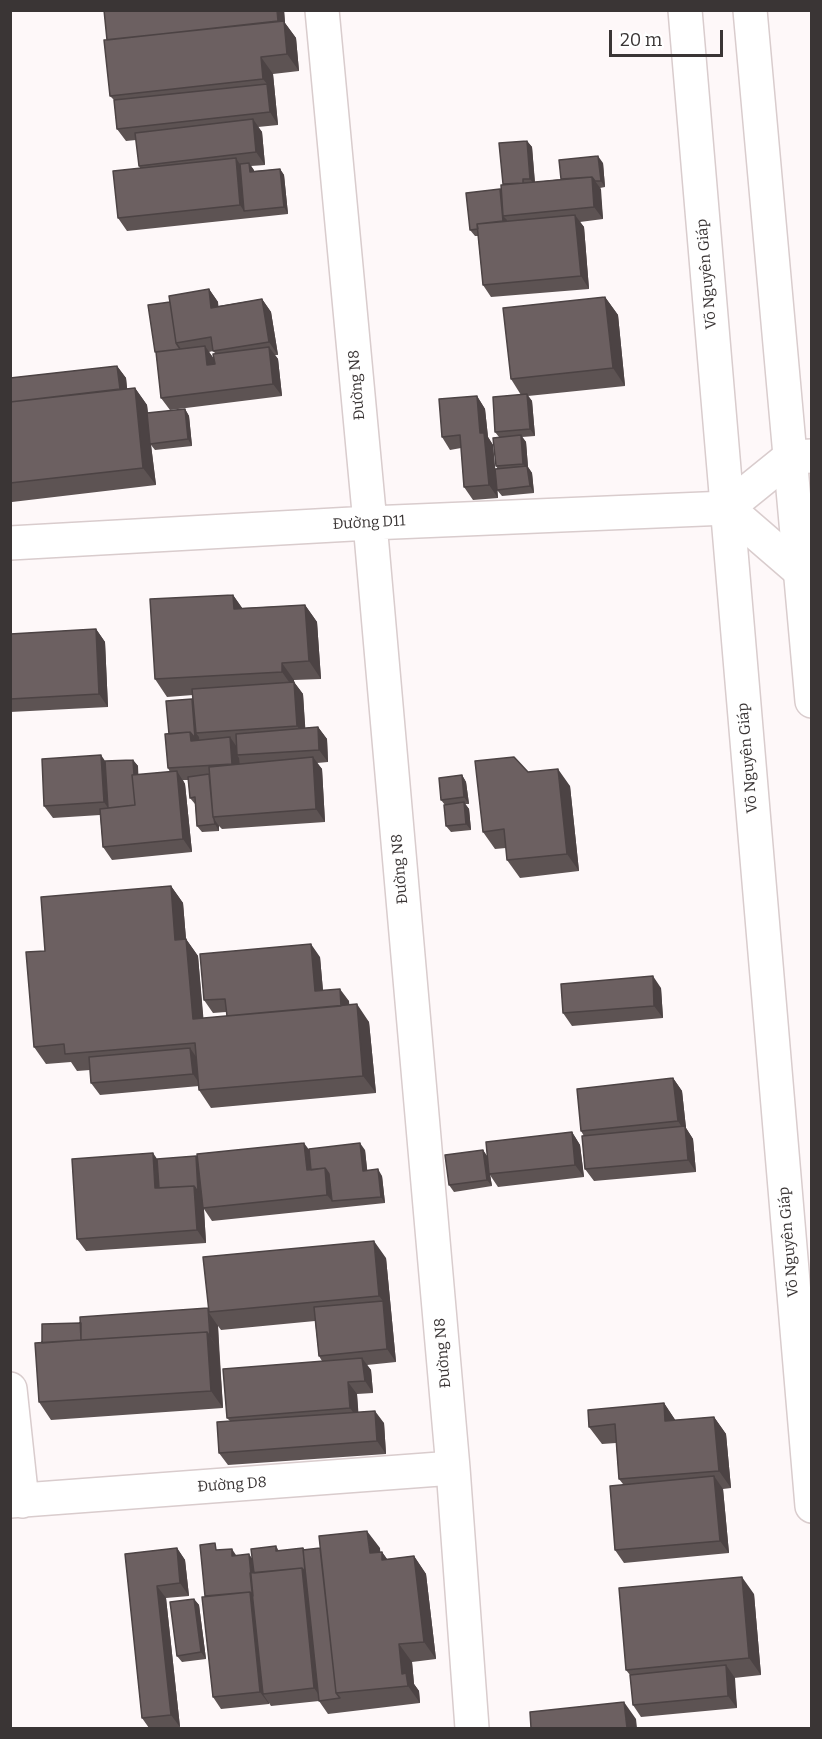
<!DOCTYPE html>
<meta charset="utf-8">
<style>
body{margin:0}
#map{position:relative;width:822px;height:1739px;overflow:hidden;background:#fef8f9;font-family:Bitter,serif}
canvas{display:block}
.frame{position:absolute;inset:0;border:12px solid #3a3535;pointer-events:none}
.scale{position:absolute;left:609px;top:30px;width:114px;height:27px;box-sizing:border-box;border:3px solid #3a3535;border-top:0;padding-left:8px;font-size:18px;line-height:21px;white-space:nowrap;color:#3a3535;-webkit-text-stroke:4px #fff;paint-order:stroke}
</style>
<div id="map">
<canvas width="822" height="1739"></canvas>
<div class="frame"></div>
<div class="scale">20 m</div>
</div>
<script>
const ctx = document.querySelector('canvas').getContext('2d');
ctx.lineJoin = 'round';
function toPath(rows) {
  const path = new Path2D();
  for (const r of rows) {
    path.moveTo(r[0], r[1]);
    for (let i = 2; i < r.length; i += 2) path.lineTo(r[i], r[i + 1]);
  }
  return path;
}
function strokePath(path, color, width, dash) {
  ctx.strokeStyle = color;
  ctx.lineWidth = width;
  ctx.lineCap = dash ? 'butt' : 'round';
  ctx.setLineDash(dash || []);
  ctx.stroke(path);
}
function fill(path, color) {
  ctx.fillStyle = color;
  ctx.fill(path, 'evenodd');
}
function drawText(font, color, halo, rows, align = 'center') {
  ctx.font = font + ' Bitter,serif';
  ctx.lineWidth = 6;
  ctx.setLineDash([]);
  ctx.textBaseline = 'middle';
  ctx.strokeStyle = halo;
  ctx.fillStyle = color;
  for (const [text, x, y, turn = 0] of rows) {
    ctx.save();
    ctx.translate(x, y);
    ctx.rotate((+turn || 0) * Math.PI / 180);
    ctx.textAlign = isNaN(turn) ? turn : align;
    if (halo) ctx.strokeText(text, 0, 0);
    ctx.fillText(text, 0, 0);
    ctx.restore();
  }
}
const minor = toPath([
 [322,10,370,523,453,1468,472,1728],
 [727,508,800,571,812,571],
 [727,508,790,457,812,456],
 [10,543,370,523,727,508],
 [10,1389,22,1501],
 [10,1501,453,1468]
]);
const major = toPath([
 [685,10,812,1506],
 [750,10,812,701]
]);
strokePath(minor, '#d9cccd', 36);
strokePath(major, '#d9cccd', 36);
strokePath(minor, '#fff', 33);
strokePath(major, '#fff', 33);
fill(toPath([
 [104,10,284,10,285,23,296,38,299,71,273,74,278,125,258,127,262,132,265,165,251,166,254,171,280,169,284,175,288,214,127,231,118,218,140,168,139,166,136,140,126,141,117,129,114,100,110,96,107,40],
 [527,141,532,147,535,182,561,179,603,163,605,187,600,188,603,219,580,222,584,227,589,289,491,297,483,285,478,236,475,236,470,230,502,192,503,184],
 [209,289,218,302,218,306,262,299,271,312,278,355,275,355,278,359,282,396,170,410,161,398,156,353,170,302],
 [213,351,215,353,214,364,214,359,209,352],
 [605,297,618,315,625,386,528,396,532,401,535,436,522,437,526,442,528,467,532,473,534,493,502,496,497,490,496,473,498,498,473,500,464,487,461,448,450,450,442,437,477,396,485,409,488,437,493,445,495,469,498,469,496,466,499,437,495,432,521,395,511,379],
 [117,366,126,378,127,389,135,388,147,405,148,413,185,409,189,416,192,446,155,450,151,445,156,485,12,502,10,500,10,378],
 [233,595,242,608,305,605,317,622,321,679,294,680,294,682,303,694,305,728,318,727,327,739,328,762,317,763,322,769,325,822,222,829,219,826,219,831,202,832,197,826,195,804,190,798,188,780,183,780,185,784,192,852,112,860,103,847,100,815,53,818,44,806,105,761,133,760,138,766,138,775,170,772,168,768,169,734,192,699,193,701,193,695,167,697,155,679],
 [96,629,105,642,108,707,10,712,10,634],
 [528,772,570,786,579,871,520,878,507,860,506,848,495,849,483,832],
 [462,775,466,782,469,804,465,804,469,809,471,830,451,832,446,826,445,805,441,800],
 [171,886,183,903,186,939,198,956,203,1018,227,1016,226,1012,213,1013,204,1000,320,957,323,990,349,1001,349,1005,369,1022,376,1093,211,1108,199,1090,199,1086,100,1095,91,1083,90,1070,77,1071,71,1062,46,1064,34,1047,45,951],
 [661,988,663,1018,572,1026,563,1013],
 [673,1078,682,1091,686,1128,693,1139,696,1172,594,1181,585,1169,584,1136,581,1131],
 [572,1132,580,1145,584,1177,498,1187,490,1175,492,1186,454,1192,449,1185,483,1150,487,1156],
 [309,1149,365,1150,367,1170,382,1176,385,1203,212,1221,204,1209,206,1243,86,1251,77,1239,157,1159,198,1159],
 [386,1258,396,1362,367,1365,371,1370,373,1393,357,1394,358,1412,384,1423,386,1454,228,1465,219,1453,230,1421,227,1418,322,1361,319,1356,315,1321,221,1330,218,1326,223,1408,51,1420,39,1402,42,1343,81,1323,208,1308],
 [664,1403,675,1420,714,1417,726,1434,731,1488,723,1489,729,1553,624,1563,615,1550,623,1484,619,1479,616,1443,602,1444,589,1427],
 [276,1546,279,1551,303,1548,304,1549,380,1548,380,1552,382,1552,387,1559,414,1556,426,1574,436,1659,412,1662,414,1684,419,1691,420,1703,328,1714,319,1701,271,1706,269,1703,269,1704,221,1709,213,1697,205,1596,220,1550,236,1556,252,1558],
 [177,1548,185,1560,189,1596,166,1598,180,1727,149,1728,142,1718,125,1554],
 [754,1594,761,1675,734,1678,737,1708,641,1717,633,1705,630,1675,626,1670],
 [194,1599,199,1605,206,1659,182,1662,177,1656]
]), '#5d5353');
fill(toPath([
 [277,10,284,10,285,23,296,38,299,71,287,54,278,27],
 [261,57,273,74,278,125,270,112,267,84,263,79],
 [253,119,262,132,265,165,256,152],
 [527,141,532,147,535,185,530,179],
 [598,156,603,163,605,187,601,181],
 [236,158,244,171,244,211,240,205],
 [249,163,254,170,255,178,250,172],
 [280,169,284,175,288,214,284,207],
 [592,177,601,189,603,219,594,207],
 [500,189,504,196,503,216,507,220,507,229,503,222],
 [575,215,584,227,589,289,581,276],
 [209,289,218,302,220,320,211,308],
 [605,297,618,315,625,386,613,368],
 [262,299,271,312,278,355,269,342],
 [205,346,214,359,216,377,207,365],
 [269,347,278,359,282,396,273,384],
 [117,366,126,378,129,407,120,394],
 [135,388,147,405,151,443,150,444,151,445,156,485,143,468],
 [527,394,532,401,535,436,530,429],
 [477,396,485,409,488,437,493,445,498,498,489,485,480,433],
 [185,409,189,416,192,446,188,439],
 [521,435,526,442,528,467,532,473,534,493,530,486,528,470,523,464],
 [233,595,245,612,234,609],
 [305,605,317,622,321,679,309,661],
 [96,629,105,642,108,707,99,694],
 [282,663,294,680,294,689,282,672],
 [294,682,303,694,306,738,297,726],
 [192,699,196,706,196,733,199,737,200,753,191,741],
 [318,727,327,739,328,762,319,750],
 [230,737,239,750,237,755,239,758,241,776,232,764],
 [101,755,110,768,108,808,104,802],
 [313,757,322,769,325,822,316,809],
 [133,760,138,766,140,813,136,807],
 [558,769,570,786,579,871,567,854],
 [177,771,185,784,192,852,183,839],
 [462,775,466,782,469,804,464,797],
 [464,802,469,809,471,830,466,824],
 [214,819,219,826,219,831,215,824],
 [171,886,183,903,186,939,198,956,205,1036,193,1019,175,940],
 [311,944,320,957,324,1003,315,991],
 [653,976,661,988,663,1018,654,1006],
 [340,989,349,1001,351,1023,342,1011],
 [357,1004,369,1022,376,1093,363,1076],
 [190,1048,199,1061,201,1086,193,1074],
 [673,1078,682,1091,686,1128,693,1139,696,1172,688,1160,685,1132,678,1121],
 [572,1132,580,1145,584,1177,575,1165],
 [304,1143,313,1155,315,1176,307,1170],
 [360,1143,365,1150,368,1177,363,1171],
 [483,1150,487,1156,492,1186,487,1180],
 [153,1153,162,1166,163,1194,155,1188],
 [196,1156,201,1163,206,1243,197,1230,194,1186],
 [325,1168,334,1181,332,1201,327,1195],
 [378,1169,382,1176,385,1203,381,1197],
 [374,1241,386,1258,396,1362,387,1349,383,1301,379,1296],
 [209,1313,218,1326,219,1350,210,1337],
 [207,1332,219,1350,223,1408,211,1391],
 [362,1358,371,1370,373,1393,365,1381],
 [348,1382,357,1394,359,1420,350,1408],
 [664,1403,676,1421,665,1421],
 [375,1411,384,1423,386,1454,377,1441],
 [714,1417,726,1434,731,1488,719,1471],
 [714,1476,723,1489,729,1553,720,1541],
 [367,1531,380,1548,382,1571,370,1553],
 [177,1548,185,1560,189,1596,180,1583],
 [303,1548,308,1554,323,1701,314,1688,302,1568],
 [232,1549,236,1555,237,1563,232,1556],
 [382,1552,394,1569,382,1560],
 [249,1554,254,1561,254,1598],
 [414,1556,426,1574,436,1659,424,1642],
 [742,1577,754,1594,761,1675,749,1658],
 [157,1586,166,1598,180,1727,171,1715],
 [250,1592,258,1604,263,1694,269,1703,269,1704,260,1692],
 [194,1599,199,1605,206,1659,201,1652],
 [399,1644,412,1662,414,1684,419,1691,420,1703,408,1686,402,1674],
 [726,1665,735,1678,737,1708,728,1696],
 [624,1702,636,1719,637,1728,627,1728]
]), '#4c4344');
const building = toPath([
 [104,10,277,10,278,21,107,40,104,10],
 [284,21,287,54,261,57,263,79,110,96,104,40,284,21],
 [267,84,270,112,117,129,114,100,267,84],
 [253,119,256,152,139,166,135,133,253,119],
 [527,141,530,179,523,179,523,183,503,184,499,143,527,141],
 [598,156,601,181,595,181,592,177,561,179,559,160,598,156],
 [236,158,240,205,118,218,113,171,236,158],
 [249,163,250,172,280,169,284,207,244,211,240,164,249,163],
 [592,177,594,207,503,216,501,185,592,177],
 [500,189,503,221,477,224,478,229,470,230,466,193,500,189],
 [575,215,581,276,483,285,477,224,575,215],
 [209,289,211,308,262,299,269,342,213,351,211,337,176,343,169,296,209,289],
 [605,297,613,368,511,379,503,308,605,297],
 [170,302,176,343,180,349,155,352,148,305,170,302],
 [205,346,207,365,215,364,213,354,269,347,273,384,161,398,156,352,205,346],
 [117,366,120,389,10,402,10,378,117,366],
 [135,388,143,468,10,483,10,402,135,388],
 [527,394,530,429,495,432,493,397,527,394],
 [477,396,480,433,484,433,489,485,464,487,460,435,442,437,439,399,477,396],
 [185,409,188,439,150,444,147,413,185,409],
 [521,435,523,464,496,466,493,438,521,435],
 [527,466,530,486,497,490,495,469,527,466],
 [233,595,234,609,305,605,309,661,282,663,282,672,155,679,150,599,233,595],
 [96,629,99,694,10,699,10,634,96,629],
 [294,682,297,726,196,733,192,689,294,682],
 [192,699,195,738,190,732,169,734,166,701,192,699],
 [318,727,319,750,237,755,236,734,318,727],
 [190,732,191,741,230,737,232,764,168,768,165,734,190,732],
 [101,755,104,802,44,806,42,759,101,755],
 [313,757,316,809,213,817,209,767,313,757],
 [514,757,528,772,558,769,567,854,507,860,504,829,483,832,475,761,514,757],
 [133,760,134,775,132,775,135,805,108,808,105,761,133,760],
 [177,771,183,839,103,847,100,809,135,805,132,775,177,771],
 [209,774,213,817,214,819,215,824,197,826,195,797,190,798,188,777,209,774],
 [462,775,464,797,441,800,439,778,462,775],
 [464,802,466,824,446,826,444,805,464,802],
 [171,886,175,940,186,939,193,1019,357,1004,363,1076,199,1090,195,1043,65,1054,64,1044,34,1047,26,952,45,951,41,897,171,886],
 [311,944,315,991,340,989,341,1006,227,1016,225,999,204,1000,200,954,311,944],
 [653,976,654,1006,563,1013,561,984,653,976],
 [190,1048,193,1074,91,1083,89,1057,190,1048],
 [673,1078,678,1121,581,1131,577,1089,673,1078],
 [685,1126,688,1160,585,1169,582,1136,685,1126],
 [572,1132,575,1165,489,1174,486,1142,572,1132],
 [304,1143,307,1170,325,1168,327,1195,203,1208,197,1154,304,1143],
 [360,1143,363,1171,378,1169,381,1197,332,1201,329,1174,325,1168,311,1170,309,1149,360,1143],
 [483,1150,487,1180,449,1185,445,1155,483,1150],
 [153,1153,155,1188,194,1186,197,1230,77,1239,72,1159,153,1153],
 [196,1156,198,1192,194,1186,159,1188,157,1159,196,1156],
 [374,1241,379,1296,209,1312,203,1257,374,1241],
 [383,1301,387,1349,319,1356,314,1307,383,1301],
 [208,1308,210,1337,207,1332,81,1340,80,1317,208,1308],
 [81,1323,81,1340,42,1343,42,1324,81,1323],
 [207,1332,211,1391,39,1402,35,1343,207,1332],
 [362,1358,365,1381,348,1382,350,1408,227,1418,223,1369,362,1358],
 [664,1403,665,1421,714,1417,719,1471,619,1479,615,1424,589,1427,588,1410,664,1403],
 [375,1411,377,1441,219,1453,217,1422,375,1411],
 [714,1476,720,1541,615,1550,610,1486,714,1476],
 [367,1531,370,1553,382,1552,382,1560,414,1556,424,1642,399,1644,402,1674,406,1673,408,1686,336,1693,319,1536,367,1531],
 [215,1543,216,1550,232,1549,232,1556,249,1554,253,1596,250,1592,205,1596,200,1545,215,1543],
 [276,1546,276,1551,303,1548,305,1572,302,1568,254,1573,251,1549,276,1546],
 [177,1548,180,1583,157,1586,171,1715,142,1718,125,1554,177,1548],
 [320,1548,336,1693,340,1698,319,1701,303,1550,320,1548],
 [302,1568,314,1688,263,1694,250,1573,302,1568],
 [742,1577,749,1658,626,1670,619,1588,742,1577],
 [250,1592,260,1692,213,1697,202,1597,250,1592],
 [194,1599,201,1652,177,1656,170,1602,194,1599],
 [726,1665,728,1696,633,1705,630,1675,726,1665],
 [624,1702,627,1728,531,1728,530,1712,624,1702]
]);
fill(building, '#6c6061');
strokePath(building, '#4c4344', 1.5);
drawText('15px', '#3a3535', '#fff', [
 ["Võ Nguyên Giáp",707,274,-95],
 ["Đường N8",357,385,-95],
 ["Đường D11",369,523,-3],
 ["Võ Nguyên Giáp",748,758,-95],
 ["Đường N8",400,869,-95],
 ["Võ Nguyên Giáp",789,1242,-95],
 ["Đường N8",443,1353,-95],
 ["Đường D8",232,1485,-4]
]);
</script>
